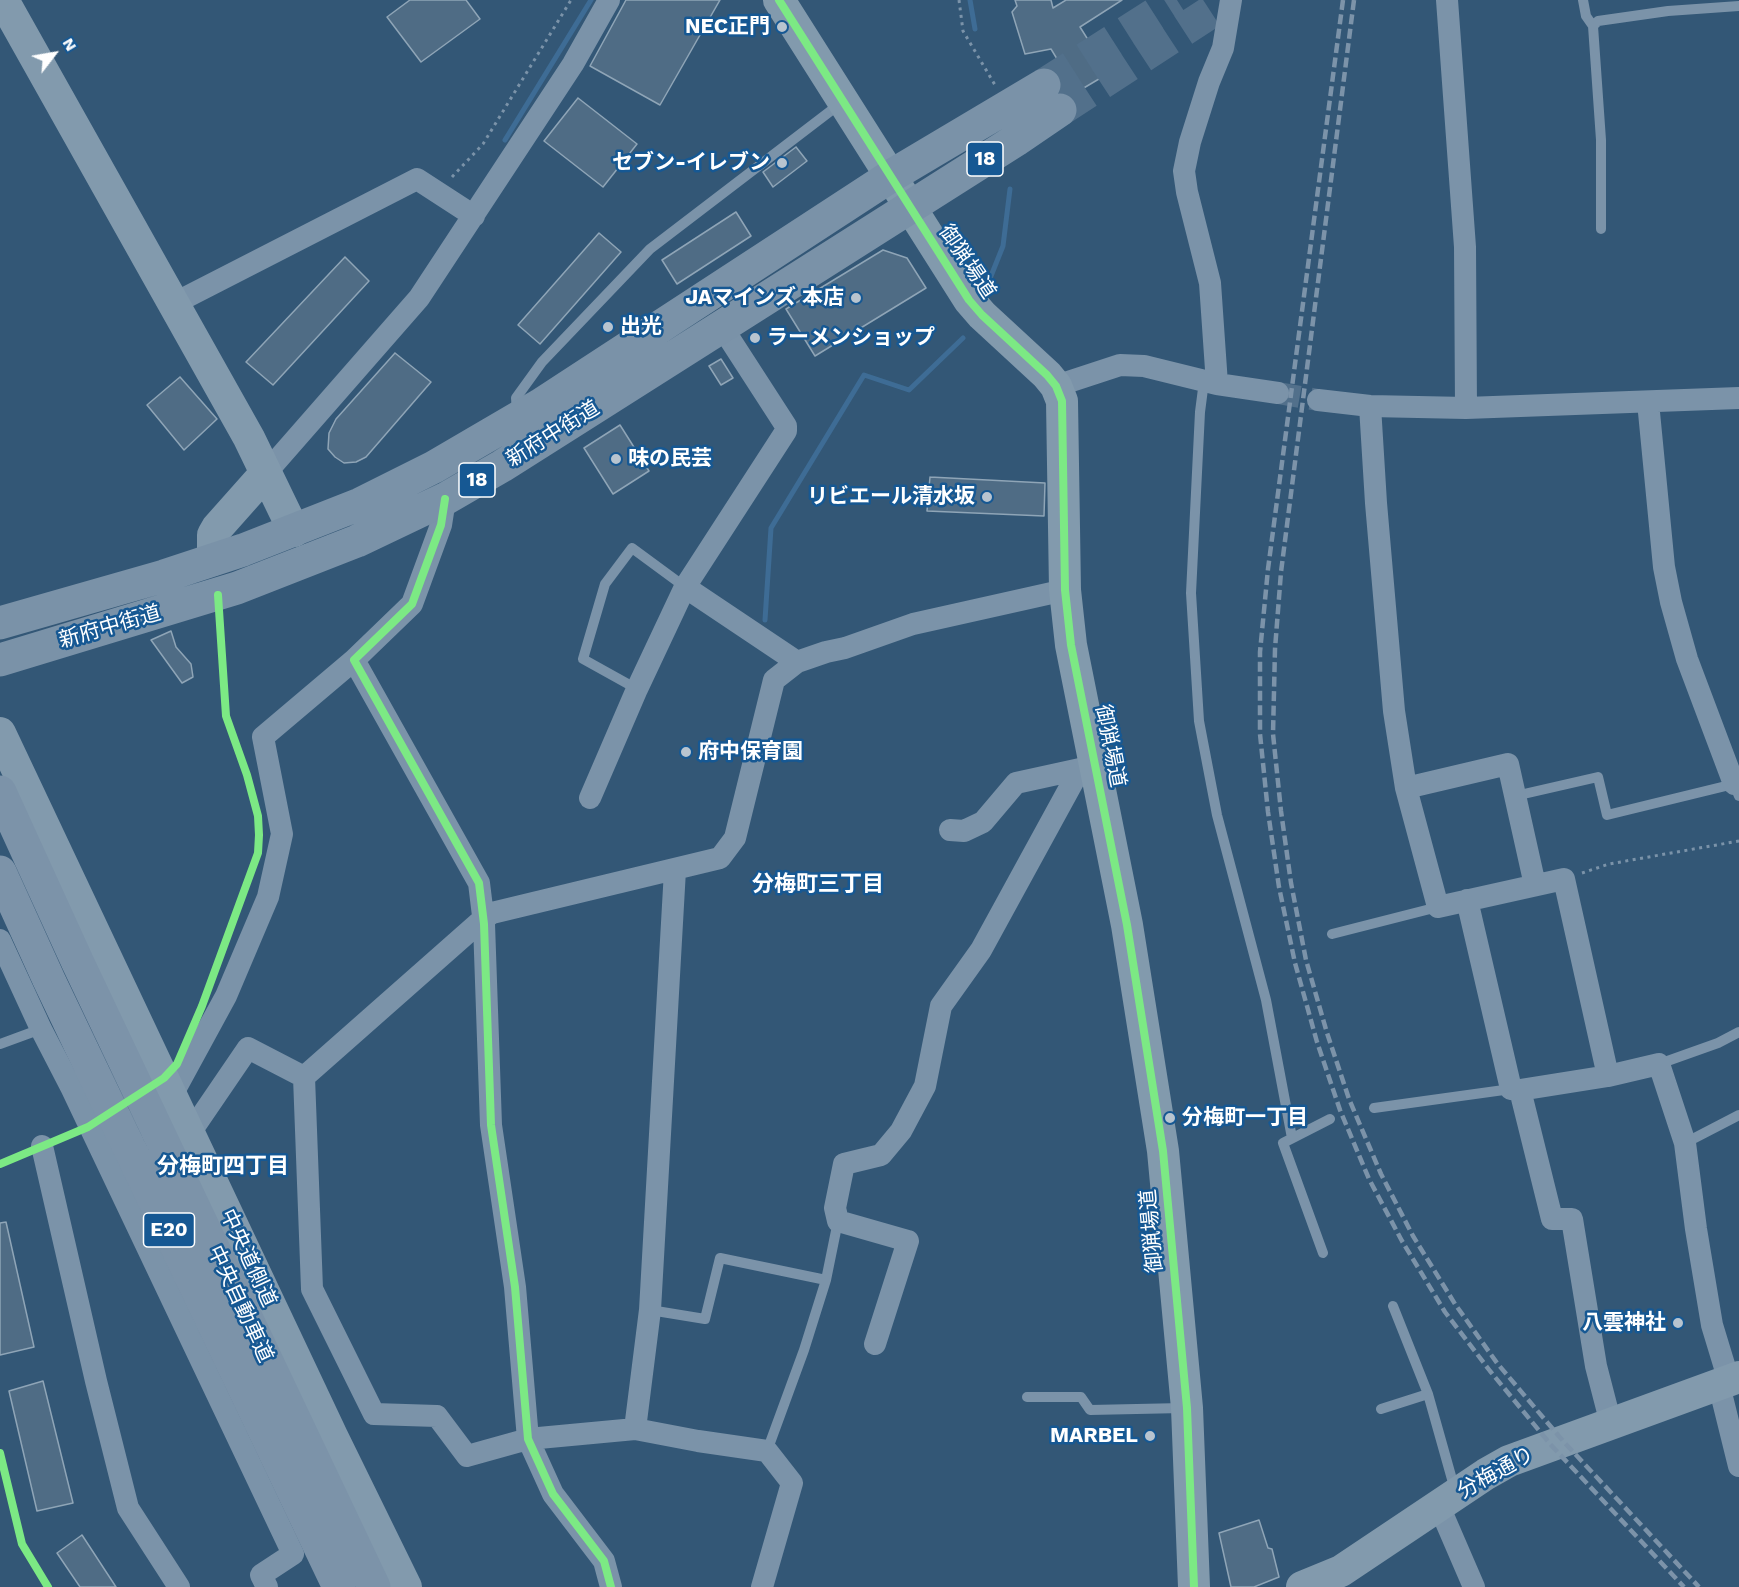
<!DOCTYPE html>
<meta charset="utf-8">
<style>
body{margin:0}
#map{position:relative;width:1739px;height:1587px;overflow:hidden;background:#335776;font-family:"Work Sans",sans-serif}
canvas{display:block}
.north{position:absolute;left:24px;top:24px;width:60px;height:60px;-webkit-text-stroke:4px #165893;paint-order:stroke;rotate:59deg;font-size:16px;font-weight:700;line-height:24px;text-align:center;color:#fff}
.north::after{content:'';display:block;margin:auto;width:21px;height:27px;background:#fff;clip-path:polygon(50% 0,100% 100%,50% 72%,0 100%)}
</style>
<div id="map">
<canvas width="1739" height="1587"></canvas>
<div class="north">N</div>
</div>
<script>
const ctx = document.querySelector('canvas').getContext('2d');
ctx.lineJoin = 'round';
function toPath(rows) {
  const path = new Path2D();
  for (const r of rows) {
    path.moveTo(r[0], r[1]);
    for (let i = 2; i < r.length; i += 2) path.lineTo(r[i], r[i + 1]);
  }
  return path;
}
function strokePath(path, color, width, dash) {
  ctx.strokeStyle = color;
  ctx.lineWidth = width;
  ctx.lineCap = dash ? 'butt' : 'round';
  ctx.setLineDash(dash || []);
  ctx.stroke(path);
}
function fill(path, color) {
  ctx.fillStyle = color;
  ctx.fill(path, 'evenodd');
}
function drawText(font, color, halo, rows, align = 'center') {
  ctx.font = font + ' "Work Sans","Noto Sans JP",sans-serif';
  ctx.lineWidth = 5;
  ctx.setLineDash([]);
  ctx.textBaseline = 'middle';
  ctx.strokeStyle = halo;
  ctx.fillStyle = color;
  for (const [text, x, y, turn = 0] of rows) {
    ctx.save();
    ctx.translate(x, y);
    ctx.rotate((+turn || 0) * Math.PI / 180);
    ctx.textAlign = isNaN(turn) ? turn : align;
    if (halo) ctx.strokeText(text, 0, 0);
    ctx.fillText(text, 0, 0);
    ctx.restore();
  }
}
strokePath(toPath([
 [970,0,975,29],
 [505,140,591,0],
 [985,291,1003,246,1010,189],
 [765,620,771,528,864,375,909,390,963,338]
]), '#3e6c95', 5);
const building = toPath([
 [410,0,466,0,480,19,421,62,387,17,410,0],
 [626,0,720,0,660,105,590,66,626,0],
 [1015,0,1051,0,1053,8,1066,0,1122,0,1080,27,1109,73,1077,92,1051,49,1025,54,1012,12,1017,6,1015,0],
 [578,98,637,144,603,187,544,141,578,98],
 [796,147,807,161,773,187,763,172,796,147],
 [736,212,751,236,677,284,662,260,736,212],
 [599,233,621,252,540,344,518,325,599,233],
 [883,250,907,258,926,288,815,356,786,309,883,250],
 [345,257,369,281,273,385,246,362,345,257],
 [395,353,431,382,366,457,356,462,344,463,335,457,328,449,329,433,336,419,395,353],
 [721,359,733,378,721,385,709,366,721,359],
 [180,377,217,419,184,450,147,405,180,377],
 [620,425,649,471,613,494,584,448,620,425],
 [930,477,1045,483,1044,516,927,511,930,477],
 [171,631,176,647,191,664,193,677,182,683,151,640,171,631],
 [6,1222,34,1347,0,1355,0,1223,6,1222],
 [43,1381,73,1503,37,1511,9,1391,43,1381],
 [1259,1520,1268,1548,1272,1549,1279,1577,1254,1587,1231,1587,1219,1533,1259,1520],
 [82,1535,116,1587,80,1587,57,1553,82,1535]
]);
fill(building, '#4f6c85');
strokePath(building, '#8fa5b7', 1.5);
strokePath(toPath([
 [1278,393,1318,400]
]), '#52708b', 22, [22, 11]);
strokePath(toPath([
 [1044,85,1177,0],
 [1060,110,1229,0]
]), '#52708b', 33, [33, 16]);
strokePath(toPath([
 [959,0,963,31,995,85],
 [452,177,483,144,571,0],
 [1582,873,1609,864,1739,841]
]), '#7b93a9', 3, [3, 4.5]);
strokePath(toPath([
 [1583,0,1586,16,1593,26,1601,140,1601,229],
 [1593,26,1598,21,1668,11,1739,6],
 [1204,381,1200,412,1191,593,1199,721,1217,815,1266,1000,1292,1138],
 [517,412,516,398,542,362,650,249,841,103],
 [637,689,583,659,605,584,632,548,685,587],
 [1515,796,1598,777,1607,815,1734,784,1739,796],
 [1332,934,1438,907],
 [0,1044,41,1029],
 [1659,1064,1718,1043,1739,1032],
 [1374,1108,1511,1089],
 [1685,1143,1739,1115],
 [1323,1253,1283,1143,1330,1119],
 [1393,1306,1428,1394,1455,1490],
 [650,1310,705,1319,720,1258,826,1280],
 [1027,1397,1081,1397,1090,1410,1183,1408],
 [1381,1409,1428,1394],
 [767,1451,804,1350,826,1280,838,1221]
]), '#7b93a9', 10);
strokePath(toPath([
 [1447,0,1465,247,1466,408],
 [173,304,417,179,474,216],
 [1217,384,1278,393],
 [1056,386,1120,365,1144,366,1217,384,1210,283,1187,192,1184,171,1190,142,1209,82,1223,48,1231,0],
 [1318,400,1370,406,1466,408,1739,398],
 [1648,402,1664,567,1671,602,1687,659,1734,784],
 [1370,406,1376,503,1394,711,1406,788,1438,907,1564,879,1608,1076],
 [265,474,419,298,573,64,609,0],
 [445,499,441,525,412,604,354,660,479,883,484,924,491,1125,515,1287,528,1439,553,1494,604,1561,611,1587],
 [685,587,797,662],
 [1406,788,1508,764,1535,885],
 [590,798,637,689,685,587,786,431,786,426,722,327],
 [950,830,964,831,983,822,1016,783,1080,769],
 [1467,900,1511,1089,1520,1090,1608,1076,1659,1064,1685,1143,1696,1229,1712,1325,1729,1381],
 [0,940,41,1029,72,1089,293,1554,261,1575,267,1587],
 [304,1077,483,919,492,913,720,858,735,838,774,680,797,662,826,652,845,648,913,624,1065,590],
 [1520,1090,1552,1219,1572,1219,1596,1366,1611,1424],
 [171,1097,226,996,268,897,282,834,263,737,354,660],
 [190,1133,248,1048,304,1077,312,1289,374,1414,437,1416,467,1456,528,1439,635,1429,698,1441,767,1451,792,1483,762,1587],
 [42,1146,96,1381,128,1508,179,1587],
 [875,1344,908,1241,838,1221,835,1208,844,1164,881,1155,901,1131,925,1086,941,1006,981,950,1080,769,1095,764],
 [1719,1385,1739,1466],
 [635,1429,650,1310,675,870],
 [1439,1506,1474,1587]
]), '#7b93a9', 22);
strokePath(toPath([
 [3,0,249,438,294,531],
 [779,0,969,300,982,315,1047,375,1056,386,1062,401,1065,590,1071,645,1127,925,1163,1151,1187,1408,1194,1587],
 [213,560,213,535,217,528,265,474],
 [0,733,332,1436,406,1587],
 [1302,1587,1341,1571,1486,1474,1509,1461,1739,1377]
]), '#829aad', 32);
strokePath(toPath([
 [0,623,164,576,243,550,360,504,434,467,540,405,891,176,1044,85],
 [0,660,237,588,357,541,445,499,502,466,592,409,1016,140,1060,110]
]), '#7a92a8', 33);
strokePath(toPath([
 [0,792,78,963,374,1587],
 [0,872,49,980,339,1587]
]), '#7c93a9', 33);
strokePath(toPath([
 [1343,0,1268,569,1260,652,1260,734,1268,812,1279,887,1295,963,1317,1042,1340,1110,1369,1179,1402,1241,1445,1312,1490,1371,1551,1445,1684,1587],
 [1354,0,1281,572,1275,649,1273,734,1281,811,1291,883,1306,960,1327,1033,1349,1099,1381,1174,1413,1236,1455,1304,1497,1363,1563,1441,1699,1587]
]), '#7c93a9', 4.5, [10, 4.5]);
strokePath(toPath([
 [779,0,969,300,982,315,1047,375,1056,386,1062,401,1065,590,1071,645,1127,925,1163,1151,1187,1408,1194,1587],
 [445,499,441,525,412,604,354,660,479,883,484,924,491,1125,515,1287,528,1439,553,1494,604,1561,611,1587],
 [0,1164,88,1127,164,1078,177,1064,202,1006,258,853,259,835,258,816,247,775,226,716,218,595],
 [0,1453,22,1544,48,1587]
]), '#7ce984', 8);
for (const [x, y, r, color] of [
 [782,27,6,"#b8c4cf"],
 [782,163,6,"#b8c4cf"],
 [856,298,6,"#b8c4cf"],
 [608,327,6,"#b8c4cf"],
 [755,338,6,"#b8c4cf"],
 [616,459,6,"#b8c4cf"],
 [987,497,6,"#b8c4cf"],
 [686,752,6,"#b8c4cf"],
 [1170,1118,6,"#b8c4cf"],
 [1678,1323,6,"#b8c4cf"],
 [1150,1436,6,"#b8c4cf"]
]) {
  const dot = new Path2D();
  dot.arc(x, y, r, 0, 2 * Math.PI);
  ctx.fillStyle = color;
  ctx.fill(dot);
  strokePath(dot, '#165893', 2);
}
for (const [x, y, w] of [
 [985,159,36],
 [477,480,36],
 [169,1230,51]
]) {
  const box = new Path2D();
  box.roundRect(x - w / 2, y - 17, w, 34, 4.5);
  ctx.fillStyle = '#165893';
  ctx.fill(box);
  strokePath(box, '#fff', 1.5);
}
drawText('bold 20px', '#fff', null, [
 ["18",985,159],
 ["18",477,480],
 ["E20",169,1230]
]);
drawText('bold 21px', '#fff', '#165893', [
 ["NEC正門",770,27],
 ["セブン-イレブン",770,163],
 ["JAマインズ 本店",844,298],
 ["出光",620,327,"left"],
 ["ラーメンショップ",767,338,"left"],
 ["味の民芸",628,459,"left"],
 ["リビエール清水坂",975,497],
 ["府中保育園",698,752,"left"],
 ["分梅町一丁目",1182,1118,"left"],
 ["八雲神社",1666,1323],
 ["MARBEL",1138,1436]
], 'right');
drawText('21px', '#fff', '#165893', [
 ["御猟場道",967,262,56],
 ["新府中街道",553,434,-32],
 ["新府中街道",110,627,-16],
 ["御猟場道",1110,746,79],
 ["御猟場道",1152,1231,-95],
 ["中央道側道",248,1258,65],
 ["中央自動車道",240,1304,65],
 ["分梅通り",1496,1473,-29]
]);
drawText('bold 22px', '#fff', '#165893', [
 ["分梅町三丁目",818,885],
 ["分梅町四丁目",223,1167]
]);
</script>
